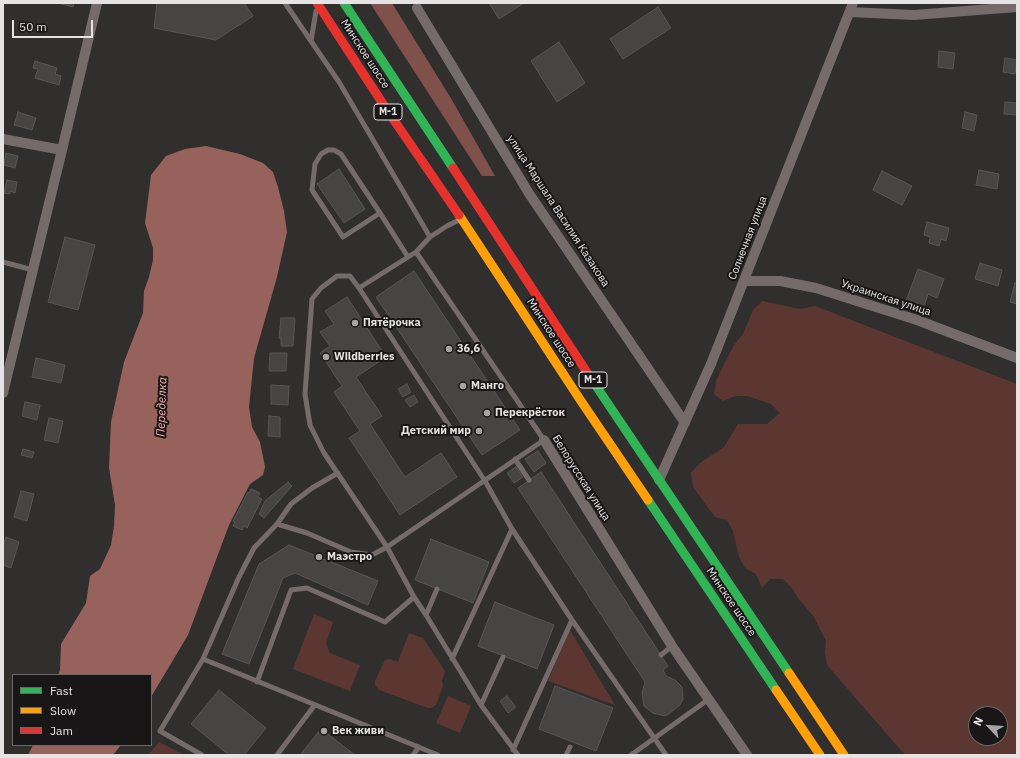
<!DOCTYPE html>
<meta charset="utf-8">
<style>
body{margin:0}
#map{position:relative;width:1020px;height:758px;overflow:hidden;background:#302f2e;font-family:"IBM Plex Sans",sans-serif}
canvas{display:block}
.frame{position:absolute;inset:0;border:4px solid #e5e3e3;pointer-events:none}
.legend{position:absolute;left:12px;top:674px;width:140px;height:72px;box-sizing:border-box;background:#181616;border:1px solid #6a6868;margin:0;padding:5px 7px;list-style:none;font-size:12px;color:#e5e3e3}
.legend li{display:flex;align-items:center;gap:8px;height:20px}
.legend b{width:20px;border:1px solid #6a6868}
.north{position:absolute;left:968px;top:706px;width:40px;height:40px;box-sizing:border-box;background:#181616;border:1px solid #6a6868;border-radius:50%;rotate:295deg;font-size:11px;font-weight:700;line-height:16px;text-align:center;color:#e5e3e3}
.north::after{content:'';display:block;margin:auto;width:14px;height:18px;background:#a6a4a4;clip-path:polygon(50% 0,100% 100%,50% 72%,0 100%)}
.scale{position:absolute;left:12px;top:20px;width:81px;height:18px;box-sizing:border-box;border:2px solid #e5e3e3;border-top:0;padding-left:5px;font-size:12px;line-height:14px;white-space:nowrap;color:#e5e3e3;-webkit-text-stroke:3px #181616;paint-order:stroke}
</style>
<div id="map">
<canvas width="1020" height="758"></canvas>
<div class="frame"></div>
<ul class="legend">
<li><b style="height:5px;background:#30b455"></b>Fast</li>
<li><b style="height:5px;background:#ff9f0a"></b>Slow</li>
<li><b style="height:5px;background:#e5322d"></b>Jam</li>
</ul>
<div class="north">N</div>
<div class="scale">50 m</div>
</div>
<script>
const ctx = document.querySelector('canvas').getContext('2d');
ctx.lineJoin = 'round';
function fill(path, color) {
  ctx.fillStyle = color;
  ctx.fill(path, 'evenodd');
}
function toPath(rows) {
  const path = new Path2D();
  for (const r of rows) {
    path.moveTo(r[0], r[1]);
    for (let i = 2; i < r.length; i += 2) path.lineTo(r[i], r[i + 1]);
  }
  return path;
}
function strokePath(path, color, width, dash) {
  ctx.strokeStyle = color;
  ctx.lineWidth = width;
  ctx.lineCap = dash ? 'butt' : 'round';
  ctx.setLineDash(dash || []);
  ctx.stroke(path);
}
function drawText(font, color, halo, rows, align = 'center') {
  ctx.font = font + ' "IBM Plex Sans",sans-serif';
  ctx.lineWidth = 4;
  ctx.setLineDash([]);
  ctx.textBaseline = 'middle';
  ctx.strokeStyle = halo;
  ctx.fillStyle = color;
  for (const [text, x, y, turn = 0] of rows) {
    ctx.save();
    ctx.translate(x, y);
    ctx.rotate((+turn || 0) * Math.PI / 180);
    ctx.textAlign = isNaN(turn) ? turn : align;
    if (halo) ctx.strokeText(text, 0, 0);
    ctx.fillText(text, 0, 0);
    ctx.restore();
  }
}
fill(toPath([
 [762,301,800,309,815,306,1017,384,1017,755,905,755,827,665,825,653,826,641,814,617,798,598,792,588,783,579,770,579,762,588,756,574,745,568,739,557,733,531,727,520,715,517,693,487,691,473,700,463,724,447,738,424,767,424,780,413,771,404,747,396,735,396,723,401,714,394,716,381,727,358,734,345,743,334,753,310],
 [976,714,1000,714,1000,738,976,738],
 [314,614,333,622,326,644,330,653,360,665,350,691,293,669],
 [570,630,615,705,548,681],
 [409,633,423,638,445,671,442,680,443,686,436,705,431,708,428,708,379,690,375,685,375,681,385,660,390,659,398,662],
 [448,696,471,706,460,733,436,723],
 [159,742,185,755,148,755]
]), '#5c3732');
fill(toPath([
 [370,3,392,3,452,100,495,176,482,176]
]), '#80504a');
fill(toPath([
 [206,146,240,154,263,163,273,172,278,187,284,211,287,232,277,277,254,358,249,407,252,427,260,442,265,467,263,475,250,484,229,525,188,635,151,697,151,675,58,675,60,670,61,644,86,603,90,576,100,569,111,545,114,526,115,505,109,468,111,422,124,362,143,313,144,291,149,277,153,260,153,248,145,223,151,175,166,156,185,149],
 [33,745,121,745,113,755,28,755]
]), '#97625b');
const building = toPath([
 [58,3,74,3,73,7,58,3],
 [157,3,244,3,253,16,216,40,154,28,157,3],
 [489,3,524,3,499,19,489,3],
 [658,7,671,28,623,59,610,39,658,7],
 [559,42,585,83,557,102,531,61,559,42],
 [939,51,955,53,953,69,938,67,939,51],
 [1005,58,1017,60,1015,74,1003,72,1005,58],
 [35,61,57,68,55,74,61,76,59,85,35,78,38,69,33,68,35,61],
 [1005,102,1017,103,1017,115,1004,114,1005,102],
 [18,112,36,118,32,130,14,125,18,112],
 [965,112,977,115,974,131,962,128,965,112],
 [6,153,18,156,15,168,4,165,6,153],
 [339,169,365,209,344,223,317,184,339,169],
 [979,170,999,174,997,189,976,185,979,170],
 [882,171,912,186,902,205,873,190,882,171],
 [7,180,17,182,15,193,10,191,10,194,4,193,7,180],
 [927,222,949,228,946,241,941,239,939,246,929,243,930,237,924,235,927,222],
 [65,237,95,245,78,310,48,302,65,237],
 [980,263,1002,270,998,286,975,279,980,263],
 [918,269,944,279,937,298,928,294,922,313,904,306,918,269],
 [414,271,520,430,482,455,376,297,414,271],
 [1015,283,1017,283,1017,304,1010,302,1015,283],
 [347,297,386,357,356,377,382,416,370,424,405,477,441,453,457,477,400,515,349,438,360,431,334,392,342,386,320,353,330,346,320,332,334,324,325,311,347,297],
 [281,318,295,318,293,346,281,346,281,338,279,338,281,318],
 [270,353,287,353,286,371,269,371,270,353],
 [36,358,65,365,61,383,32,377,36,358],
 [407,384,411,392,403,397,398,389,407,384],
 [271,385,289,386,288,405,271,404,271,385],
 [414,395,418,402,410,407,405,400,414,395],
 [25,402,40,405,37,420,22,416,25,402],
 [269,416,280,417,280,437,268,436,269,416],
 [49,418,63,421,58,443,44,440,49,418],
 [23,449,34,452,32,458,21,455,23,449],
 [538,451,546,463,534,472,525,459,538,451],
 [516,467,523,477,514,483,507,473,516,467],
 [541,472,668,666,663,670,666,676,675,680,682,687,683,699,680,705,670,713,665,716,653,713,644,706,642,693,645,682,518,488,541,472],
 [288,482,292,486,264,518,259,514,265,501,288,482],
 [251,489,260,493,258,497,262,499,247,528,244,526,242,530,233,526,235,522,233,521,248,492,249,493,251,489],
 [21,491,34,494,27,521,14,517,21,491],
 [6,537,19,542,11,568,3,565,3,546,6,537],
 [431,539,489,562,473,603,415,580,431,539],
 [289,545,378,581,368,605,295,573,283,578,249,664,222,654,259,564,289,545],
 [495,602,554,625,537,669,478,646,495,602],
 [555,686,613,708,596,751,539,729,555,686],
 [219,690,266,728,244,755,229,755,191,724,219,690],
 [507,696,516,707,508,713,500,701,507,696],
 [321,729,324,731,355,755,300,755,321,729]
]);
fill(building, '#464544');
strokePath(building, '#575555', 1);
strokePath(toPath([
 [285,3,339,82,430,237],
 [311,41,316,11],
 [380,213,343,237,312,190,315,164,321,154,328,150,334,150,341,154,380,213,408,257],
 [3,262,33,270],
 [359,288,416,252,430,237,447,226,459,220],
 [515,459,529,480],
 [277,524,291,504,312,488,338,473],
 [426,615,437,589],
 [661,655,672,646],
 [203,659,239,577,254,548,277,524,307,533,351,552,372,555,387,547,544,440,416,252],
 [452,659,512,529],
 [257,682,291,590,307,588,385,622,414,597],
 [481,705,503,657],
 [513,750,572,620],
 [202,755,160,731,203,659,438,755],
 [277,755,314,706],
 [413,755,419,747],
 [518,755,481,705,426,615,414,597,387,547,324,453,310,425,305,394,312,299,321,288,337,276,350,276,359,288,485,481,512,529,572,620,666,755],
 [566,755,570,747],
 [631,755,709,699]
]), '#746b6a', 5);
strokePath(toPath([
 [417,8,530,195,685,423],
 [850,12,914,15,1017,7],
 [3,139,62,150],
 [744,281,780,281,816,288,917,320,1017,358],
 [3,393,62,150,97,3],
 [544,440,672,646,747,755],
 [659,480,711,364,853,3]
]), '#746b6a', 10);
strokePath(toPath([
 [344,3,453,168],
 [588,374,789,673],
 [648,500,776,690]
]), '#30b455', 9);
strokePath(toPath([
 [459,215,581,401,648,500],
 [789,673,844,755],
 [776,690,820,755]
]), '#ff9f0a', 9);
strokePath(toPath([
 [317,3,387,110,459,215],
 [453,168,588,374]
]), '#e5322d', 9);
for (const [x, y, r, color] of [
 [355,323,4,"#a6a4a4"],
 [449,349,4,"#a6a4a4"],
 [326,357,4,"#a6a4a4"],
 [463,386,4,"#a6a4a4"],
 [487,413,4,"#a6a4a4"],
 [479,431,4,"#a6a4a4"],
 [319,557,4,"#a6a4a4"],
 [324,731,4,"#a6a4a4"]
]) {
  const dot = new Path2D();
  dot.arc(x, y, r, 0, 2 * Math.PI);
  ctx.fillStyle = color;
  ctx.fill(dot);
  strokePath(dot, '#181616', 1.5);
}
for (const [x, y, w] of [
 [388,112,28],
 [593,380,28]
]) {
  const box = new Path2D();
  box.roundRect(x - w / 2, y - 8, w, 16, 3);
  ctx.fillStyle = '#181616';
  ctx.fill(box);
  strokePath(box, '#e5e3e3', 1);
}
drawText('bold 10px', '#e5e3e3', null, [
 ["М-1",388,112],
 ["М-1",593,380]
]);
drawText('11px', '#e5e3e3', '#181616', [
 ["Минское шоссе",365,54,57],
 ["улица Маршала Василия Казакова",558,211,57],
 ["Солнечная улица",748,238,-69],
 ["Украинская улица",886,298,18],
 ["Минское шоссе",551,333,57],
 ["Белорусская улица",581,478,58],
 ["Минское шоссе",731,602,56]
]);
drawText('bold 11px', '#e5e3e3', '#181616', [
 ["Пятёрочка",363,323],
 ["36,6",457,349],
 ["Wildberries",334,357],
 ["Манго",471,386],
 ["Перекрёсток",495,413],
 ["Детский мир",471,431,"right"],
 ["Маэстро",327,557],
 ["Век живи",332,731]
], 'left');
drawText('italic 12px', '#fab3a9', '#181616', [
 ["Переделка",162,407,-88]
]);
</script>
